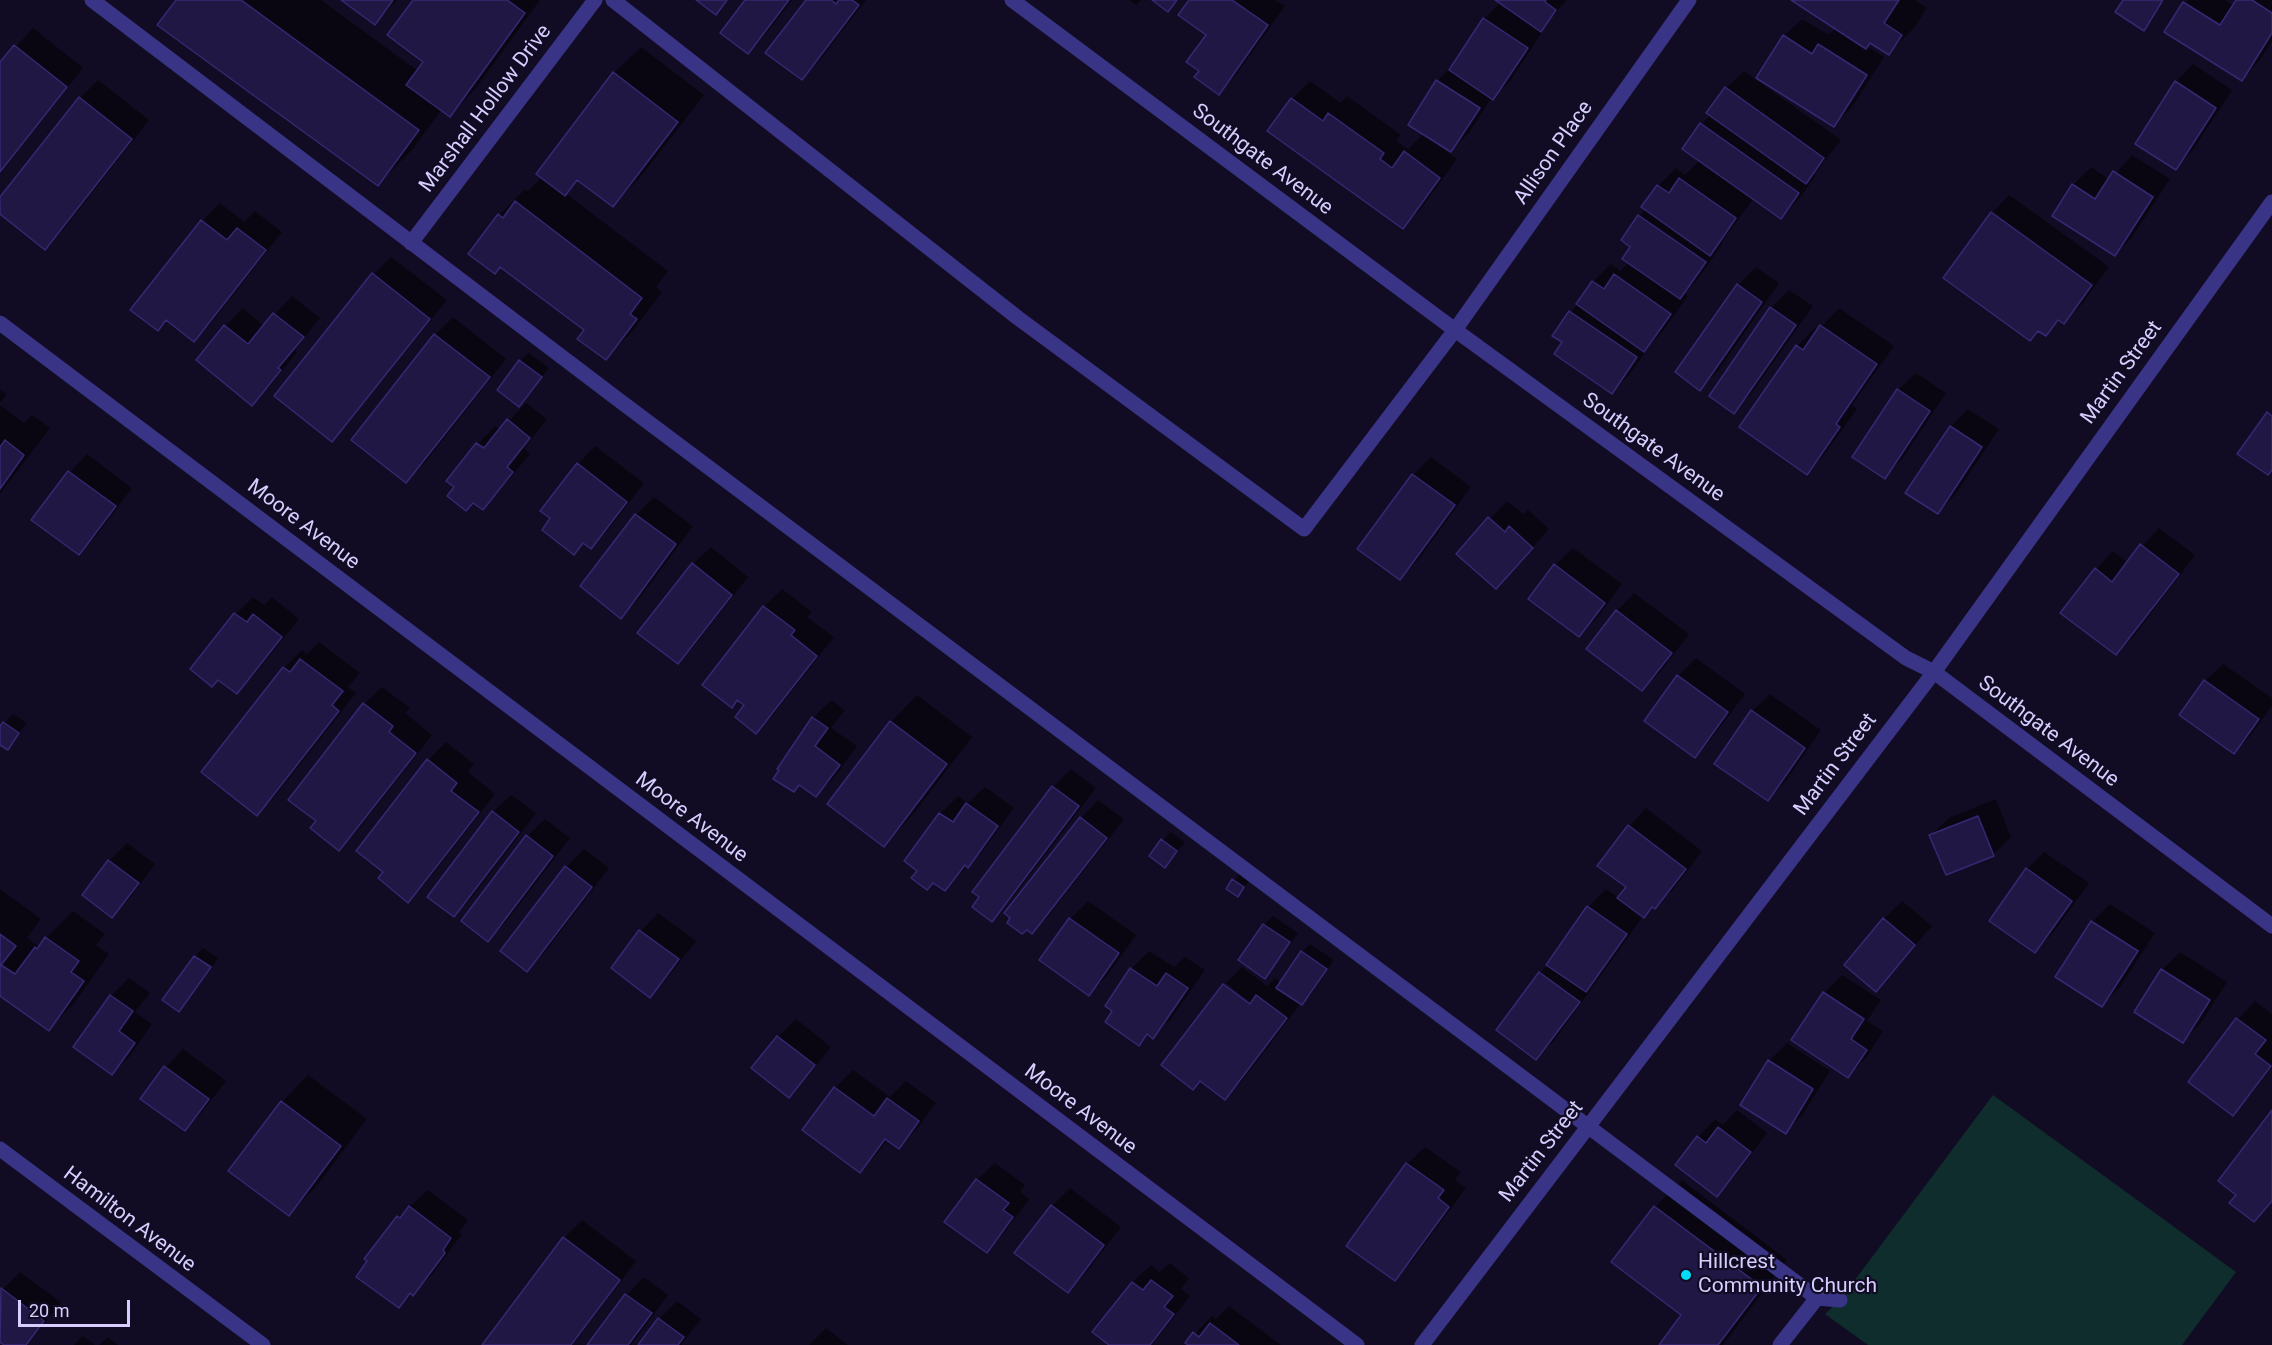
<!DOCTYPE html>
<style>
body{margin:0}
#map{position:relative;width:2272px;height:1345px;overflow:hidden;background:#110c23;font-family:Roboto,sans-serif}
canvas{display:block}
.scale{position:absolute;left:18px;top:1300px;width:112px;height:27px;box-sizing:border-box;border:3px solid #d5ceff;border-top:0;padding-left:8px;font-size:18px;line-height:21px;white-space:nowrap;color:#d5ceff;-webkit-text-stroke:4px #110c23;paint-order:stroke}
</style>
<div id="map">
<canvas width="2272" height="1345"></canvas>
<div class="scale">20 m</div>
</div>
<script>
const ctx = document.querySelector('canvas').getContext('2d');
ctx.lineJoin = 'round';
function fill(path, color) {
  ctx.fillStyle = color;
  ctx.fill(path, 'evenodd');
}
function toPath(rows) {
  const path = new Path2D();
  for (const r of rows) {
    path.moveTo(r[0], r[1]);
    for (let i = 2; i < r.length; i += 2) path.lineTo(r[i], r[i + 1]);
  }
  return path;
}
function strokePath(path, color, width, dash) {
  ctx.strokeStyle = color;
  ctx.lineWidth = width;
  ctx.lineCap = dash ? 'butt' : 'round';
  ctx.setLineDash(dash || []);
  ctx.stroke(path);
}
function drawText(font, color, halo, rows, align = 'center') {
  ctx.font = font + ' Roboto,sans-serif';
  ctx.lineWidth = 4.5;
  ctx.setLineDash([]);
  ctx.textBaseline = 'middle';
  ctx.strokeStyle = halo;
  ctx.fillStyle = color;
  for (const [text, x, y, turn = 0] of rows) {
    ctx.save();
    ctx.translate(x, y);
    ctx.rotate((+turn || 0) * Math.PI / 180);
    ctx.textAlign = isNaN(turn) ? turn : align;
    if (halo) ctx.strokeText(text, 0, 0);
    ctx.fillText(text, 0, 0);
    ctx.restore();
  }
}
fill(toPath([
 [1993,1095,2236,1272,2182,1345,1868,1345,1825,1314,1840,1300]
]), '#0f2d2d');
fill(toPath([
 [178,0,321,0,418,71,425,61,414,0,540,0,476,88,450,115,442,109,412,150,378,184],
 [343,0,397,0,375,23],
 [747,0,792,0,766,34,748,52],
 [808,0,866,0,819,61,801,78],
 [1129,0,1141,0,1136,5],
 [1190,0,1275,0,1285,6,1236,75,1219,93,1201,71,1208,34],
 [1498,0,1567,0,1542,28,1544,29,1511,80,1493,98,1492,97,1469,133,1451,150,1437,142,1436,144,1457,159,1420,210,1403,227,1292,99,1310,81,1341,103,1347,96,1401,135,1396,141,1408,149,1424,133,1437,81,1455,63,1484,19,1501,2],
 [1793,0,1915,0,1927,8,1915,27,1888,54,1871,42,1867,46,1884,57,1852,107,1834,125,1784,36,1802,19,1829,35,1836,28],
 [2125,0,2165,0,2152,20,2143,29],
 [2188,0,2225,0,2234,6,2238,0,2272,0,2272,41,2259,61,2242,79,2185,3],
 [33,28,83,68,0,174,0,64],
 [641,47,704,95,639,179,613,205,579,180,565,193,668,271,656,287,662,292,632,332,605,358,586,329,501,266,495,272,499,215,525,189,528,191,542,177,614,73],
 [2193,64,2232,90,2193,150,2175,168,2176,82],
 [1744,71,1841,140,1814,174,1816,175,1799,199,1781,217,1754,198,1721,243,1722,244,1698,279,1684,293,1688,296,1662,332,1651,344,1629,375,1612,392,1564,342,1555,335,1593,282,1611,264,1620,271,1629,262,1639,216,1646,209,1643,207,1658,186,1676,168,1685,175,1700,160,1701,124,1711,115,1726,88],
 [98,80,149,120,63,230,45,248,0,212,0,200,80,98],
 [2132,155,2170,179,2132,237,2115,255,2073,185,2091,167,2110,180],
 [2009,195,2109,267,2082,304,2064,322,2060,320,2046,334,2039,330,2030,339,1992,213],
 [220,203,244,222,255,211,282,232,212,322,194,340,168,319,158,329,202,221],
 [391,257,447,300,349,422,332,440,277,395,374,274],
 [1756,267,1779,283,1718,371,1700,389,1738,285],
 [1789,290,1813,306,1751,394,1733,412,1711,395,1771,308],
 [292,296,320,318,295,350,297,352,270,386,252,404,198,360,225,326,243,308,264,326],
 [1839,308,1894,346,1852,405,1857,409,1824,455,1807,473,1741,426,1797,346,1815,328,1818,330],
 [453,317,506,359,424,464,406,481,354,440,435,335],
 [529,353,549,368,519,405,520,361],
 [1916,373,1946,393,1902,459,1885,477,1898,390],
 [0,389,7,394,0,403],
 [526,403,547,419,524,448,530,454,500,490,483,508,448,480,478,444,495,426,501,430],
 [0,405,24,423,32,415,50,428,0,494],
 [1968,409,1999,429,1955,495,1938,512,1951,426],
 [595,446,644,483,609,529,591,547,585,542,574,553,553,518,578,464],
 [87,454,132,488,97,535,79,553,33,519,70,472],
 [1431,457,1471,487,1418,560,1400,578,1413,475],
 [654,497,693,526,639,599,621,617,636,515],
 [1507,501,1523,514,1528,510,1549,529,1514,569,1458,554],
 [2159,528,2195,555,2134,636,2116,653,2096,569,2113,551,2128,563],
 [711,547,748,577,695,645,678,662,693,564],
 [1573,548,1622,584,1597,618,1579,635,1555,565],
 [782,589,812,612,807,617,834,637,774,714,756,732,746,705,738,699,732,706,704,685,764,607],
 [1634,593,1689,634,1660,672,1642,689,1617,611],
 [253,597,264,605,272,597,299,619,254,675,237,692,236,614],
 [319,642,360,673,348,687,356,693,275,796,257,814,284,668,302,650,307,654],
 [1696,658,1745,694,1712,738,1695,756,1678,676],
 [2223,664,2272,698,2272,706,2251,735,2234,752,2205,681],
 [382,687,410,708,405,713,432,735,357,831,339,849,318,821,364,704],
 [1770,694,1821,730,1786,781,1768,799,1752,711],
 [917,695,972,737,910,818,884,845,829,803,891,722],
 [831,700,845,710,831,728,857,746,834,778,816,795,800,784,794,791,780,769,813,718],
 [13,714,27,723,7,748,0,743,0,728],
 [446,742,474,764,468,772,495,794,426,883,408,901,385,871,358,850,428,760],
 [1071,769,1096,788,1009,902,992,920,981,897,974,892,1053,787],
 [985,787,1014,808,985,848,945,890,919,870,940,814,958,796,968,803],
 [511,795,536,813,472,897,454,915,493,812],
 [1996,799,2011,837,1993,855,1931,835,1949,818],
 [1098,800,1124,819,1050,914,1032,932,1081,818],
 [1646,808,1702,851,1673,890,1644,915,1554,1041,1536,1058,1540,973,1549,964,1588,907,1606,889,1619,898,1628,886,1629,826],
 [545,819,570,838,506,922,488,940,527,836],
 [1171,832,1185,842,1165,866,1163,840],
 [127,843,155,864,130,898,112,916,109,861],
 [584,849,609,868,545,952,527,970,566,867],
 [2044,852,2089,883,2053,933,2035,951,2027,869],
 [1242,871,1252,878,1237,895,1228,889],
 [0,889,41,919,27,938,38,946,73,911,105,934,96,945,109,954,75,1002,49,1029,0,994],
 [1088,901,1136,935,1107,976,1089,994,1041,960,1070,919],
 [1902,901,1932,926,1876,990,1846,965,1884,919],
 [2110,904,2155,933,2120,987,2102,1005,2092,922],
 [658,913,696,941,667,978,650,996,613,967,641,931],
 [1273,916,1298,933,1273,968,1264,977,1264,925],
 [1310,944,1334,960,1311,995,1301,1003,1242,1081,1225,1098,1201,1080,1163,1065,1225,984,1225,987,1255,1010,1256,1007,1226,983,1242,967,1267,986,1275,978,1281,983,1302,952],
 [203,948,218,958,188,1001,179,1010,164,1000,195,956],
 [1149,951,1174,967,1185,957,1205,970,1171,1019,1153,1037,1149,1034,1139,1044,1114,1011,1131,969],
 [2180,952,2227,982,2200,1024,2183,1041,2136,1012,2162,970],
 [1842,975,1881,1000,1867,1021,1883,1031,1866,1058,1848,1076,1793,1039,1824,993],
 [129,978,150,993,135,1012,152,1024,130,1056,112,1073,111,996],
 [2255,1001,2272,1014,2272,1067,2250,1096,2232,1114,2190,1082,2238,1019],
 [796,1019,831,1047,806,1078,789,1096,753,1068,778,1037],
 [1787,1043,1830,1071,1803,1114,1785,1132,1769,1061],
 [183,1049,226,1081,202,1112,185,1130,142,1098,166,1067],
 [853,1070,890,1097,906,1081,936,1103,917,1129,899,1147,888,1139,878,1153,860,1171,804,1130,835,1088],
 [308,1075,367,1119,315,1188,289,1214,231,1171,282,1102],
 [1737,1110,1767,1133,1734,1177,1716,1195,1698,1137,1715,1119,1723,1125],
 [1425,1147,1461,1172,1455,1180,1466,1188,1412,1261,1395,1279,1407,1164],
 [995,1163,1025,1185,1020,1192,1029,1199,1004,1233,987,1251,977,1180],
 [1682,1180,1787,1260,1723,1345,1661,1345,1684,1315,1613,1262,1655,1207],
 [1070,1188,1121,1227,1085,1274,1068,1291,1016,1252,1052,1206],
 [428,1190,468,1220,459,1232,462,1234,431,1276,399,1306,398,1217],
 [582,1220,636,1261,573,1345,483,1345,564,1238],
 [1170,1263,1189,1278,1181,1289,1190,1296,1152,1345,1111,1345,1094,1332,1133,1282,1151,1265,1160,1272],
 [20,1272,61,1302,27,1345,6,1345,0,1340,0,1292],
 [644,1277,668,1295,631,1345,589,1345,626,1295],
 [677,1301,701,1319,681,1345,640,1345,659,1319],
 [1229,1306,1281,1345,1191,1345,1187,1342,1212,1316,1216,1319],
 [826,1328,848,1345,809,1345],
 [83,1336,95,1345,74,1345],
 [108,1337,118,1345,99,1345]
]), '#0007');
const building = toPath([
 [176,0,241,0,419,130,378,186,157,25,176,0],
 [341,0,393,0,375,25,341,0],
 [413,0,507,0,525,13,450,117,406,85,423,62,387,35,413,0],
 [696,0,727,0,716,15,696,0],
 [745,0,789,0,748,54,720,33,745,0],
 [806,0,831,0,836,4,839,0,852,0,859,5,802,80,765,53,806,0],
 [1152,0,1177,0,1168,12,1152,0],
 [1189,0,1232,0,1268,25,1219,95,1194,77,1199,71,1186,62,1206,35,1178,15,1189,0],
 [1495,0,1546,0,1545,2,1556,10,1541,32,1495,0],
 [1791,0,1899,0,1884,23,1902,35,1889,55,1870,43,1866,49,1791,0],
 [2123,0,2163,0,2144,31,2115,12,2123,0],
 [2236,0,2252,0,2272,13,2272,33,2242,81,2164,32,2183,2,2220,25,2236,0],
 [1483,18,1528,48,1493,100,1449,70,1483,18],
 [1783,35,1812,54,1818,44,1867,75,1834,127,1756,78,1783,35],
 [14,45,67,87,0,172,0,62,14,45],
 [613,72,678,122,613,207,577,180,565,196,536,174,613,72],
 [1436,80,1480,108,1451,152,1408,125,1436,80],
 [2175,81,2216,108,2176,170,2135,144,2175,81],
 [1725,87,1824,158,1806,184,1706,113,1725,87],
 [79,97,132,139,45,250,0,214,0,197,79,97],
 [1291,98,1323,121,1328,113,1384,153,1380,159,1392,168,1404,151,1440,178,1403,229,1267,131,1291,98],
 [1700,123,1799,193,1781,219,1682,149,1700,123],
 [2113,171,2153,197,2115,256,2052,216,2072,184,2095,199,2113,171],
 [1679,178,1736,218,1710,256,1641,207,1657,185,1669,193,1679,178],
 [515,201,642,298,630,314,637,319,606,360,577,339,584,330,500,267,495,274,468,254,498,214,503,218,515,201],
 [1991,212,2092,285,2064,324,2058,320,2046,336,2038,331,2030,341,1943,278,1991,212],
 [1638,215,1706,262,1680,299,1622,259,1630,247,1621,240,1638,215],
 [201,220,227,240,237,228,266,250,194,342,166,320,158,331,130,310,201,220],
 [372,273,430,319,332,442,274,396,372,273],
 [1614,274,1671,314,1644,352,1576,304,1592,281,1604,289,1614,274],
 [1737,284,1762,302,1700,391,1675,372,1737,284],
 [1770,307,1796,325,1734,414,1709,396,1770,307],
 [1569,311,1637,357,1612,394,1554,354,1562,342,1552,336,1569,311],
 [273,313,304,337,278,368,281,370,252,406,196,360,224,325,248,344,273,313],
 [1820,325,1877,364,1836,424,1840,427,1807,475,1739,427,1796,345,1803,350,1820,325],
 [434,334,490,377,406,483,351,440,434,334],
 [519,360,542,377,519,407,497,390,519,360],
 [1897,389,1930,411,1885,479,1852,457,1897,389],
 [2267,412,2272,416,2272,470,2268,475,2237,454,2267,412],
 [507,419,530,438,507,467,513,472,483,510,473,503,466,511,447,496,454,487,446,481,476,443,484,448,507,419],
 [1950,426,1982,447,1938,514,1905,493,1950,426],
 [5,440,24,455,0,489,0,447,5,440],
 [577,463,627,502,591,549,583,543,574,555,542,530,550,518,540,511,577,463],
 [68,471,116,506,79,555,31,520,68,471],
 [1412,474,1455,505,1400,580,1357,549,1412,474],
 [635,514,676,544,621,619,580,586,635,514],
 [1488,517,1505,532,1509,526,1533,548,1496,589,1456,554,1488,517],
 [2140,544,2179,574,2116,655,2060,613,2095,568,2112,582,2140,544],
 [692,563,732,595,678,664,637,633,692,563],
 [1554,564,1605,603,1579,637,1528,599,1554,564],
 [763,606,795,630,791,635,817,656,756,734,735,717,744,705,737,700,732,708,702,685,763,606],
 [1616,610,1672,653,1642,691,1586,649,1616,610],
 [234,613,247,622,253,614,282,637,237,694,218,680,212,687,190,669,234,613],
 [300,659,343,691,332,705,339,711,257,816,201,772,283,667,290,672,300,659],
 [1677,675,1728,712,1695,758,1644,721,1677,675],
 [2204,680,2259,719,2234,754,2179,715,2204,680],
 [363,703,393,726,389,732,416,753,339,851,310,828,316,821,288,800,363,703],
 [1751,710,1805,748,1768,801,1714,764,1751,710],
 [812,717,828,728,815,746,840,765,816,797,799,785,794,792,773,779,779,770,777,769,812,717],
 [890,721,947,764,884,847,827,804,890,721],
 [3,722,19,733,8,750,0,745,0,726,3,722],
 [427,759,457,783,451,791,479,812,408,903,378,878,383,872,356,851,427,759],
 [1052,786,1079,806,992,922,972,907,979,897,972,892,1052,786],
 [966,803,998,826,968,868,965,865,945,891,933,883,927,890,911,878,917,871,904,861,939,813,953,822,966,803],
 [492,811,519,832,454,917,427,897,492,811],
 [1978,816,1994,856,1946,875,1929,835,1978,816],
 [1080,817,1107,838,1032,934,1027,930,1022,934,1007,923,1010,918,1004,913,1080,817],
 [1628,825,1686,869,1655,909,1652,907,1644,918,1617,898,1626,887,1597,866,1628,825],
 [526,835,553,856,488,942,461,921,526,835],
 [1161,839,1177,851,1165,868,1149,856,1161,839],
 [108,860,139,883,112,918,82,895,108,860],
 [565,866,592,887,527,972,500,951,565,866],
 [2026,868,2072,901,2035,953,1989,921,2026,868],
 [1232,879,1244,887,1238,897,1226,889,1232,879],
 [1587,906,1627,934,1586,992,1546,965,1587,906],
 [1069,918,1119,953,1089,996,1039,960,1069,918],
 [1883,918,1915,945,1876,992,1844,965,1883,918],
 [2091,921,2138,951,2102,1007,2055,977,2091,921],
 [1263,924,1290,942,1265,979,1238,960,1263,924],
 [639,930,679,959,650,998,611,968,639,930],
 [0,934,16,946,1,965,15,974,35,947,37,949,45,937,79,961,71,972,84,981,49,1031,0,996,0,934],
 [1301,951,1327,969,1302,1005,1276,988,1301,951],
 [194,956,211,967,179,1012,162,1000,194,956],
 [1130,968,1157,986,1166,973,1188,988,1153,1039,1147,1034,1139,1046,1105,1022,1112,1011,1105,1006,1130,968],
 [2161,969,2210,1000,2183,1043,2134,1012,2161,969],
 [1539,972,1580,1002,1536,1060,1496,1030,1539,972],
 [1223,984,1250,1004,1256,995,1287,1018,1225,1100,1200,1081,1193,1090,1161,1065,1223,984],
 [1823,992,1864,1019,1851,1039,1867,1050,1848,1078,1791,1040,1823,992],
 [110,995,133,1011,119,1031,135,1043,112,1075,73,1047,110,995],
 [2236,1018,2266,1040,2255,1054,2271,1066,2233,1116,2188,1082,2236,1018],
 [777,1036,815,1065,789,1098,751,1068,777,1036],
 [1768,1060,1813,1089,1786,1134,1740,1105,1768,1060],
 [164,1066,209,1099,185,1131,140,1099,164,1066],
 [834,1087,874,1116,887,1098,919,1121,899,1149,885,1139,860,1173,802,1130,834,1087],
 [281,1101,341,1146,289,1216,228,1171,281,1101],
 [2272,1110,2272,1201,2254,1222,2229,1203,2236,1195,2218,1181,2272,1110],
 [1718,1127,1751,1152,1717,1197,1675,1165,1697,1136,1706,1143,1718,1127],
 [1406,1163,1444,1190,1438,1198,1449,1207,1395,1281,1346,1246,1406,1163],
 [976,1179,1009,1203,1003,1210,1013,1217,987,1253,944,1222,976,1179],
 [1051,1205,1104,1245,1068,1293,1014,1253,1051,1205],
 [409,1206,451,1238,443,1250,445,1253,413,1296,410,1293,399,1308,356,1277,367,1261,364,1259,397,1216,400,1218,409,1206],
 [1654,1206,1762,1287,1718,1345,1659,1345,1681,1315,1611,1262,1654,1206],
 [563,1237,620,1280,571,1345,482,1345,563,1237],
 [1151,1280,1173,1296,1164,1307,1174,1314,1150,1345,1109,1345,1092,1332,1132,1282,1143,1290,1151,1280],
 [1,1288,44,1321,26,1345,4,1345,0,1342,1,1288],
 [625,1294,652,1313,628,1345,587,1345,625,1294],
 [658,1318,684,1337,678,1345,638,1345,658,1318],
 [1210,1323,1239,1345,1188,1345,1185,1343,1193,1332,1199,1337,1210,1323]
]);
fill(building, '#211745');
strokePath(building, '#382773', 1.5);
strokePath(toPath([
 [92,0,620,401,1817,1298,1840,1300],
 [613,0,1018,318,1304,529,1455,330],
 [1780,1345,1817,1298]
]), '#393485', 15);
strokePath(toPath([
 [1012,0,1455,330,1906,658,1934,672,2272,926],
 [411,243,595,0],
 [0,323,1357,1345],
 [1455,330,1689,0]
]), '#393485', 15);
strokePath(toPath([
 [0,1149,263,1345],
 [1422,1345,1934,672,2272,202]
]), '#393485', 15);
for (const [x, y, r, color] of [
 [1686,1275,6,"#00dbf9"]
]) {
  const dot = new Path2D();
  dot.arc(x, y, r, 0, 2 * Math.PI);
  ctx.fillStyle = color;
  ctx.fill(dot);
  strokePath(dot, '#110c23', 2);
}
drawText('21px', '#d5ceff', '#110c23', [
 ["Marshall Hollow Drive",486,109,-53],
 ["Allison Place",1554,153,-55],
 ["Southgate Avenue",1262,160,37],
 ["Martin Street",2122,373,-54],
 ["Southgate Avenue",1653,448,36],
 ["Moore Avenue",303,525,37],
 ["Southgate Avenue",2048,732,37],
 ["Martin Street",1836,765,-53],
 ["Moore Avenue",691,818,37],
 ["Moore Avenue",1080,1110,37],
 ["Martin Street",1542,1152,-52],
 ["Hamilton Avenue",129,1220,37]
]);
drawText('21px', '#d5ceff', '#110c23', [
 ["Hillcrest",1698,1263],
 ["Community Church",1698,1287]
], 'left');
</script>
